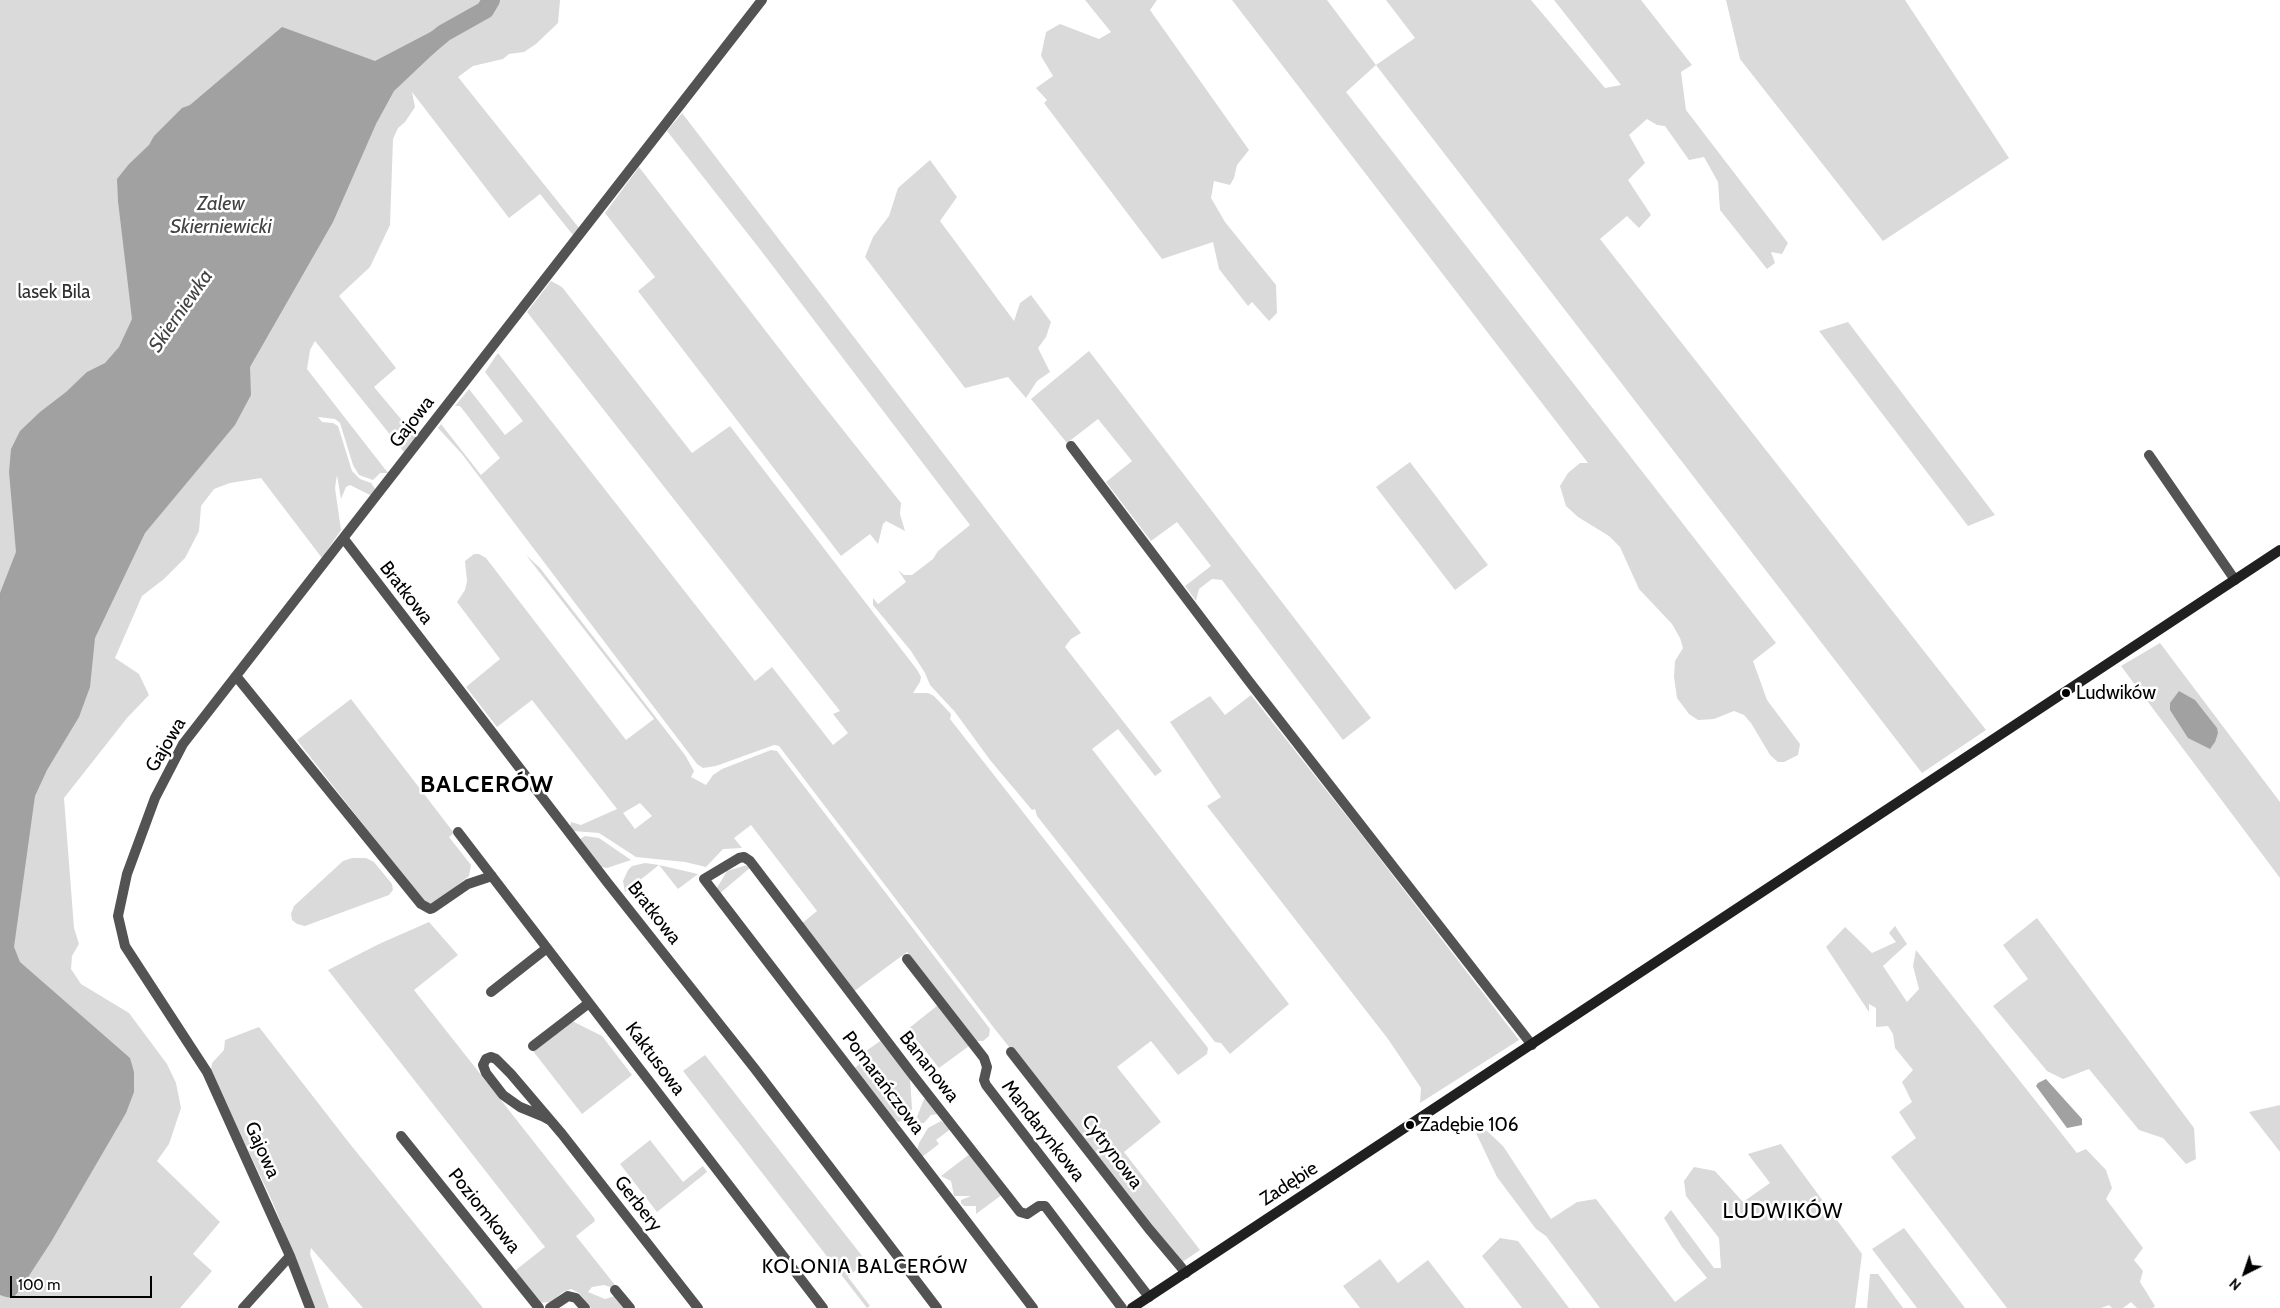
<!DOCTYPE html>
<meta charset="utf-8">
<style>
body{margin:0}
#map{position:relative;width:2280px;height:1308px;overflow:hidden;background:#fff;font-family:Cabin,sans-serif}
canvas{display:block}
.north{position:absolute;left:2220px;top:1248px;width:50px;height:50px;-webkit-text-stroke:4px #fff;paint-order:stroke;rotate:221deg;font-size:14px;font-weight:700;line-height:20px;text-align:center;color:#000}
.north::after{content:'';display:block;margin:auto;width:18px;height:22px;background:#000;clip-path:polygon(50% 0,100% 100%,50% 72%,0 100%)}
.scale{position:absolute;left:10px;top:1276px;width:142px;height:22px;box-sizing:border-box;border:2px solid #000;border-top:0;padding-left:6px;font-size:15px;line-height:18px;white-space:nowrap;color:#000;-webkit-text-stroke:4px #fff;paint-order:stroke}
</style>
<div id="map">
<canvas width="2280" height="1308"></canvas>
<div class="north">N</div>
<div class="scale">100 m</div>
</div>
<script>
const ctx = document.querySelector('canvas').getContext('2d');
ctx.lineJoin = 'round';
function fill(path, color) {
  ctx.fillStyle = color;
  ctx.fill(path, 'evenodd');
}
function toPath(rows) {
  const path = new Path2D();
  for (const r of rows) {
    path.moveTo(r[0], r[1]);
    for (let i = 2; i < r.length; i += 2) path.lineTo(r[i], r[i + 1]);
  }
  return path;
}
function strokePath(path, color, width, dash) {
  ctx.strokeStyle = color;
  ctx.lineWidth = width;
  ctx.lineCap = dash ? 'butt' : 'round';
  ctx.setLineDash(dash || []);
  ctx.stroke(path);
}
function drawText(font, color, halo, rows, align = 'center') {
  ctx.font = font + ' Cabin,sans-serif';
  ctx.lineWidth = 5;
  ctx.setLineDash([]);
  ctx.textBaseline = 'middle';
  ctx.strokeStyle = halo;
  ctx.fillStyle = color;
  for (const [text, x, y, turn = 0] of rows) {
    ctx.save();
    ctx.translate(x, y);
    ctx.rotate((+turn || 0) * Math.PI / 180);
    ctx.textAlign = isNaN(turn) ? turn : align;
    if (halo) ctx.strokeText(text, 0, 0);
    ctx.fillText(text, 0, 0);
    ctx.restore();
  }
}
fill(toPath([
 [0,0,560,0,558,23,536,44,524,52,509,54,503,59,473,66,458,77,579,228,573,235,540,194,509,218,412,92,415,107,405,122,398,128,393,139,390,225,370,267,339,296,396,368,374,387,416,437,404,452,315,341,310,350,307,369,388,473,380,473,373,480,359,475,353,465,340,423,335,419,318,417,322,422,333,423,338,426,352,471,360,479,371,483,376,490,372,496,350,485,346,487,341,499,337,475,335,488,341,530,322,558,261,478,230,483,214,489,201,506,199,531,185,558,164,579,142,596,115,658,139,674,149,695,127,718,64,798,74,928,79,944,72,956,71,969,81,984,129,1013,167,1064,176,1083,181,1108,169,1144,157,1161,220,1222,193,1254,212,1271,180,1308,0,1308],
 [1085,0,1157,0,1150,10,1249,150,1237,165,1234,178,1230,185,1214,181,1211,198,1225,222,1276,285,1277,313,1269,321,1252,302,1248,306,1219,269,1213,242,1162,259,1044,103,1047,100,1036,88,1053,76,1041,56,1046,32,1060,24,1099,39,1111,32],
 [1232,0,1327,0,1376,65,1415,38,1386,0,1531,0,1605,88,1621,85,1554,0,1641,0,1692,65,1681,72,1686,110,1788,243,1782,254,1771,252,1775,263,1767,269,1720,210,1718,182,1704,157,1689,160,1665,126,1657,125,1647,119,1629,135,1645,163,1628,180,1651,215,1639,228,1627,216,1600,239,1986,730,1922,773,1376,65,1346,92,1776,643,1753,661,1767,700,1800,744,1798,755,1784,762,1778,762,1770,755,1751,723,1744,715,1734,711,1714,719,1698,720,1689,714,1677,698,1674,677,1675,661,1683,648,1680,638,1672,624,1639,589,1620,547,1609,536,1578,517,1566,506,1560,486,1568,473,1580,463,1588,463],
 [1726,0,1905,0,2009,158,1883,241,1740,59],
 [682,113,1081,633,1071,639,1065,647,1162,771,1155,776,1118,729,1092,749,1289,1004,1230,1054,1221,1043,1215,1042,1037,816,1035,809,1032,810,990,760,955,712,930,685,925,673,911,651,873,605,873,598,878,604,906,582,898,570,904,575,912,575,933,559,938,551,970,525,759,248,667,131],
 [930,160,957,197,940,221,1014,321,1020,303,1031,295,1051,322,1046,337,1038,348,1050,372,1037,381,1026,398,1008,377,965,388,865,257,873,237,889,216,898,188],
 [639,167,809,387,901,503,900,514,905,531,886,521,883,524,878,544,870,534,841,556,638,291,655,277,605,213],
 [551,281,562,287,692,453,730,426,918,671,921,677,920,682,913,693,928,693,934,696,951,714,950,719,1208,1048,1207,1054,1178,1075,1151,1041,1117,1067,1161,1122,1124,1152,1200,1250,1181,1263,994,1028,779,746,774,745,716,766,703,768,697,764,462,454,438,428,441,424,481,475,500,458,460,406,455,406,469,389,505,435,523,421,485,372,498,353,755,681,772,667,833,745,848,733,833,714,840,711,527,312],
 [1848,322,1995,515,1968,526,1819,331],
 [1089,351,1371,718,1343,740,1222,580,1212,579,1199,589,1196,601,1185,586,1211,566,1177,522,1151,541,1106,482,1132,461,1098,419,1067,443,1031,399],
 [1410,462,1488,565,1455,590,1376,487],
 [474,554,479,554,486,558,626,740,654,719,526,555,540,568,685,755,694,771,691,777,706,785,713,775,722,769,771,750,777,751,990,1029,989,1036,983,1041,976,1041,907,952,853,992,801,924,817,911,751,825,734,838,742,848,723,849,706,867,685,862,636,857,599,833,573,831,570,827,571,822,581,825,617,809,532,700,497,727,466,687,500,659,457,602,465,590,467,581,465,561],
 [640,803,652,816,635,829,623,813],
 [2160,643,2280,802,2280,878,2121,666],
 [1251,695,1364,838,1519,1040,1420,1103,1421,1088,1388,1039,1207,806,1221,797,1170,722,1210,696,1225,715],
 [351,699,454,833,449,837,471,865,469,876,434,904,424,902,297,740],
 [585,836,599,838,631,860,607,868,601,867,580,839],
 [352,858,366,858,374,862,392,884,393,890,389,895,305,926,297,924,292,920,291,914,294,906,343,861],
 [645,863,659,865,698,874,678,889,659,865,625,892,623,881,628,870,632,866],
 [747,865,751,867,718,895,717,888,727,871],
 [2037,918,2194,1128,2196,1159,2186,1164,2163,1138,2139,1130,2089,1069,2063,1079,2047,1071,1993,1006,2028,979,2003,945],
 [429,922,458,955,414,990,594,1218,595,1221,576,1236,619,1290,604,1285,592,1287,588,1292,605,1299,615,1296,627,1308,591,1308,579,1293,571,1289,563,1292,551,1302,538,1303,512,1273,545,1247,328,970,379,944],
 [1895,926,1907,944,1883,966,1907,1002,1919,989,1913,966,1916,950,2077,1153,2086,1149,2106,1170,2112,1188,2106,1199,2143,1248,2134,1260,2143,1271,2140,1282,2155,1306,2153,1308,2137,1308,2131,1302,2123,1308,2112,1308,2109,1305,2101,1308,2007,1308,1891,1157,1916,1138,1899,1112,1912,1102,1902,1082,1913,1070,1895,1048,1893,1034,1888,1026,1876,1027,1876,1008,1869,1004,1869,1012,1826,947,1845,927,1872,953,1896,942,1889,933],
 [938,1005,969,1046,939,1068,908,1029],
 [572,1021,602,1036,632,1075,582,1114,533,1051],
 [259,1027,350,1144,483,1308,363,1308,311,1248,310,1254,329,1308,315,1308,273,1203,211,1071,212,1063,224,1050,225,1040],
 [883,1039,910,1078,912,1109,910,1115,905,1120,898,1122,892,1119,852,1070,870,1056,866,1051],
 [705,1055,866,1261,848,1277,870,1306,867,1308,683,1071],
 [924,1099,927,1099,939,1114,931,1115,924,1123,921,1123,917,1117],
 [2280,1105,2280,1152,2249,1112],
 [941,1121,952,1128,936,1140,939,1144,922,1157,917,1150,919,1143,928,1128],
 [1480,1127,1486,1130,1503,1146,1551,1219,1577,1202,1596,1199,1675,1302,1707,1278,1682,1247,1664,1218,1671,1210,1714,1268,1721,1268,1719,1238,1686,1196,1684,1181,1694,1167,1715,1171,1743,1202,1770,1183,1748,1154,1781,1144,1862,1254,1855,1308,1600,1308,1546,1236,1536,1229,1497,1177,1476,1133],
 [650,1140,683,1182,703,1166,707,1172,657,1212,620,1164],
 [971,1153,1003,1194,976,1214,976,1206,964,1206,961,1203,961,1200,971,1196,954,1196,951,1181,941,1176],
 [1904,1228,1965,1308,1917,1308,1872,1249],
 [1500,1238,1518,1241,1569,1308,1522,1308,1482,1256],
 [1380,1259,1398,1283,1428,1260,1465,1308,1360,1308,1343,1286],
 [1870,1274,1878,1274,1903,1308,1867,1308]
]), '#dadada');
fill(toPath([
 [282,27,375,61,440,27,449,39,394,91,376,124,333,222,250,367,251,395,235,425,145,533,95,638,90,687,79,717,47,770,35,796,14,947,20,962,130,1058,134,1072,134,1092,126,1113,51,1242,19,1291,13,1298,6,1297,0,1295,0,593,16,552,9,472,11,449,20,431,40,412,66,392,87,372,105,363,119,347,132,319,118,201,117,179,129,164,149,145,154,136,182,108,190,105],
 [2179,691,2195,700,2217,728,2218,733,2215,742,2210,749,2188,738,2170,710,2170,703],
 [2046,1079,2082,1119,2082,1125,2067,1128,2036,1086,2038,1083]
]), '#a1a1a1');
strokePath(toPath([
 [426,48,444,33,485,10,491,0]
]), '#a1a1a1', 18);
strokePath(toPath([
 [1071,446,1248,680,1532,1045],
 [2149,455,2235,580],
 [344,539,607,882,755,1069,937,1308],
 [236,676,421,904,430,909,433,908,468,884,492,876],
 [458,832,823,1308],
 [907,959,984,1058,987,1067,984,1080,986,1085,1149,1297],
 [491,992,547,948],
 [533,1046,589,1003],
 [1011,1052,1149,1229,1186,1273],
 [551,1121,542,1116,520,1107,503,1095,486,1073,483,1065,486,1059,491,1057,496,1059,511,1074,562,1134,698,1308],
 [401,1136,539,1308],
 [615,1290,630,1308],
 [243,1308,290,1256],
 [310,1308,290,1256,207,1072,125,946,118,916,127,874,155,798,183,744,762,0],
 [550,1308,568,1296,576,1298,585,1308],
 [1033,1308,704,879,739,858,744,857,750,861,912,1074,1020,1212,1027,1214,1039,1206,1045,1206,1122,1308]
]), '#535353', 10);
strokePath(toPath([
 [1132,1308,2280,550]
]), '#202020', 10);
for (const [x, y, r, color] of [
 [2066,693,5,"#000"],
 [1410,1125,5,"#000"]
]) {
  const dot = new Path2D();
  dot.arc(x, y, r, 0, 2 * Math.PI);
  ctx.fillStyle = color;
  ctx.fill(dot);
  strokePath(dot, '#fff', 2);
}
drawText('19px', '#313131', '#fff', [
 ["lasek Bila",54,292]
]);
drawText('19px', '#000', '#fff', [
 ["Gajowa",412,422,-52],
 ["Bratkowa",406,593,52],
 ["Gajowa",166,745,-59],
 ["Bratkowa",654,913,52],
 ["Kaktusowa",655,1059,53],
 ["Bananowa",929,1067,52],
 ["Pomarańczowa",883,1083,53],
 ["Mandarynkowa",1043,1131,52],
 ["Gajowa",262,1150,66],
 ["Cytrynowa",1112,1152,53],
 ["Zadębie",1289,1184,-33],
 ["Gerbery",638,1204,52],
 ["Poziomkowa",484,1211,51]
]);
drawText('19px', '#000', '#fff', [
 ["Ludwików",2076,693],
 ["Zadębie 106",1420,1125]
], 'left');
drawText('italic 20px', '#424242', '#fff', [
 ["Zalew",221,204],
 ["Skierniewicki",221,227],
 ["Skierniewka",181,311,-55]
]);
ctx.letterSpacing = '1px';
drawText('20px', '#000', '#fff', [
 ["KOLONIA BALCERÓW",865,1267]
]);
ctx.letterSpacing = '0px';
ctx.letterSpacing = '1px';
drawText('21px', '#000', '#fff', [
 ["LUDWIKÓW",1783,1212]
]);
ctx.letterSpacing = '0px';
ctx.letterSpacing = '1px';
drawText('bold 24px', '#000', '#fff', [
 ["BALCERÓW",487,785]
]);
ctx.letterSpacing = '0px';
</script>
